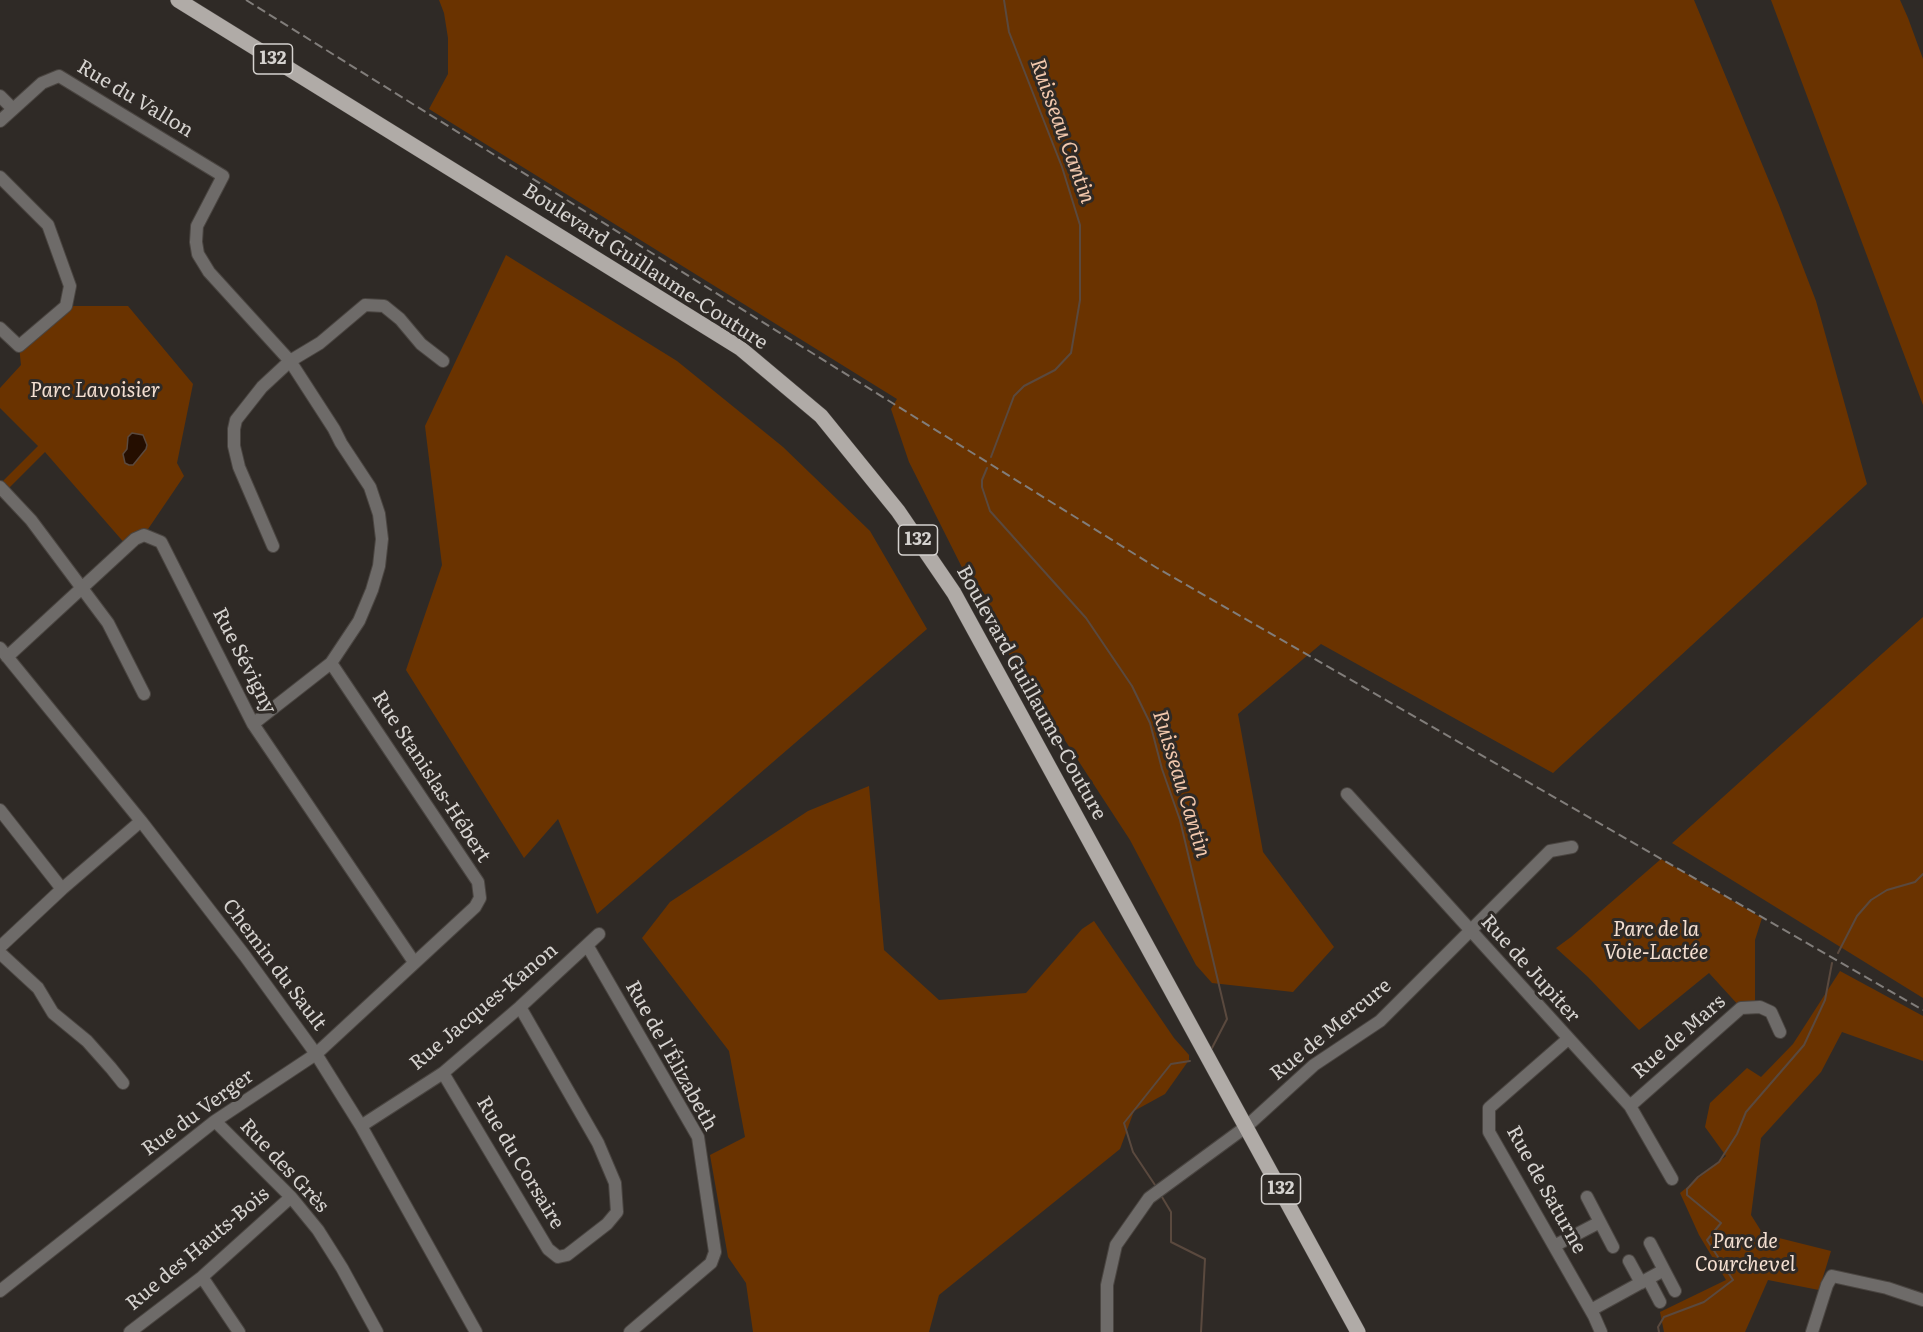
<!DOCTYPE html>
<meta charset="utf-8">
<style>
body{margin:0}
canvas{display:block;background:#2f2a26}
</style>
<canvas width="1923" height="1332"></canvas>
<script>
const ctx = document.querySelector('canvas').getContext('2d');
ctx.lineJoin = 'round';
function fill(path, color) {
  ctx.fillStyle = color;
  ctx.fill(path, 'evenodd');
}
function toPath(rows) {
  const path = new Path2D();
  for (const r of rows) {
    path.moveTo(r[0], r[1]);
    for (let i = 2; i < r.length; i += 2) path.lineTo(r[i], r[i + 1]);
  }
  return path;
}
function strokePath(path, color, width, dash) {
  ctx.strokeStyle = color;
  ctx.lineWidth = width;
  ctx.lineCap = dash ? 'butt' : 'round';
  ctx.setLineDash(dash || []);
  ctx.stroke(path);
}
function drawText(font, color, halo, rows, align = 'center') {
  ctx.font = font + ' Literata,serif';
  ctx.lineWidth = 6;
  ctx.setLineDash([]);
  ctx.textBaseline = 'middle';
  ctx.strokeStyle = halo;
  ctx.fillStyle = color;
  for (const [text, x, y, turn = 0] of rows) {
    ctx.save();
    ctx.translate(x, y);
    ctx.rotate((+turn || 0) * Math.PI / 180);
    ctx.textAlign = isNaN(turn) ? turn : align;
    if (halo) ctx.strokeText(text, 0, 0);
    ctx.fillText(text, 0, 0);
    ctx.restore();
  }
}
fill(toPath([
 [439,0,1694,0,1779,205,1816,301,1867,484,1553,773,1321,644,1238,714,1263,852,1334,947,1293,992,1212,983,1196,965,1130,840,995,633,909,462,891,409,897,399,429,109,448,74,448,38,444,13],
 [1771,0,1900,0,1908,18,1923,59,1923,405],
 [506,255,677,361,783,447,870,531,927,629,597,914,558,819,524,858,406,670,442,565,425,426],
 [66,306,128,306,193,384,177,463,184,476,144,535,127,546,45,452,5,492,0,484,38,446,0,408,0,388,21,365,19,346],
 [1923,617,1923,998,1672,843],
 [869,786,884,950,939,1000,1026,993,1082,929,1094,921,1174,1038,1189,1055,1189,1060,1165,1094,1134,1111,1120,1149,939,1295,929,1332,753,1332,746,1283,728,1257,710,1155,745,1137,729,1051,642,938,670,902,808,811],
 [1661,859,1762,918,1755,940,1755,1006,1741,1008,1709,973,1639,1030,1588,977,1556,948,1571,937],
 [1840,971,1923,1016,1923,1061,1842,1032,1821,1072,1761,1138,1751,1215,1763,1234,1831,1251,1819,1290,1768,1280,1745,1332,1664,1332,1660,1312,1726,1280,1699,1235,1680,1193,1726,1156,1705,1127,1710,1103,1747,1068,1761,1077,1793,1044]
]), '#6a3300');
const water = toPath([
 [132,433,143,435,147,445,146,449,133,465,129,465,125,463,123,454,127,449,128,437,132,433]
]);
fill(water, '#250e00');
strokePath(water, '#5a493e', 1.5);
strokePath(toPath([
 [991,457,1014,396,1024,386,1055,370,1071,353,1080,300,1080,225,1062,167,1009,32,1004,0],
 [987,468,982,480,982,487,990,511,1086,618,1132,686,1150,723,1162,769,1180,820,1227,1019,1212,1048],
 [1838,953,1857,916,1871,900,1887,890,1915,882,1923,874],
 [1155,1185,1133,1152,1124,1123,1171,1064,1190,1061],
 [1162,1197,1171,1212,1171,1242,1205,1259,1201,1332],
 [1659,1332,1658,1327,1664,1317,1704,1302,1733,1280,1707,1240,1721,1223,1687,1195,1687,1189,1698,1177,1719,1162,1737,1134,1746,1112,1804,1045,1825,1000,1832,963]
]), '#5a493e', 2);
const minor = toPath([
 [0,96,13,109],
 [0,121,42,83,59,76,223,176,197,226,196,242,198,254,209,272,290,361,334,429,341,443,370,487,379,514,382,539,379,566,372,590,359,621,331,663,253,724],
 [0,177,48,225,70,286,66,306,19,346,0,328],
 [0,487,31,520,108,623,144,694],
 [273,546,239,467,234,446,234,429,236,420,262,387,290,361,320,343,365,305,384,306,400,319,421,344,443,361],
 [0,648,141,821,245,956,316,1054,361,1126,476,1332],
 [7,657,135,539,144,535,161,542,253,724,414,962],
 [1347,794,1630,1106,1672,1179],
 [0,810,62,889],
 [587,945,698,1137,715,1252,711,1263,630,1332],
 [0,947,62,889,141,821],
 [0,953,38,988,53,1013,87,1041,111,1068,123,1083],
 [1568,1039,1489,1108,1489,1132,1594,1316,1601,1332],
 [443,1073,548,1249,558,1257,567,1255,607,1224,617,1212,615,1183,598,1143,520,1007],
 [1630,1106,1741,1008,1760,1007,1771,1012,1780,1032],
 [215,1121,291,1197,318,1230,342,1268,377,1332],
 [361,1126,443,1073,520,1007,599,934],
 [1587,1197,1613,1247],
 [1554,1246,1600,1222],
 [1629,1261,1641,1283],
 [1664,1270,1675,1291],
 [202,1277,239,1332],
 [1648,1279,1660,1302],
 [0,1291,215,1121,316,1054,475,907,480,898,478,882,331,663],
 [1591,1310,1664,1270,1650,1243],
 [130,1332,202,1277,291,1197],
 [1107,1332,1107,1285,1116,1245,1149,1198,1247,1126,1314,1065,1380,1021,1550,851,1572,847],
 [1812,1332,1827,1285,1832,1276,1887,1288,1923,1300]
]);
const major = toPath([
 [178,0,740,348,821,416,898,511,954,593,1358,1332]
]);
strokePath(minor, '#4a4541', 14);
strokePath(major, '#4a4541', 16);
strokePath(minor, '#6e6b69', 12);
strokePath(major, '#b0aba7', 15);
strokePath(toPath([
 [246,0,1157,568,1923,1010]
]), '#817d7a', 2, [9, 4.5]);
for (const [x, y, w] of [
 [273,59,39],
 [918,540,39],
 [1281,1189,39]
]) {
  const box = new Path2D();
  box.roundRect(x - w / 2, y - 15, w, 30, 4.5);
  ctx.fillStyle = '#2f2a26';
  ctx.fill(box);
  strokePath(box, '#d5d2cf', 1.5);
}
drawText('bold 18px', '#d5d2cf', null, [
 ["132",273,59],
 ["132",918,540],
 ["132",1281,1189]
]);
drawText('20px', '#d5d2cf', '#2f2a26', [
 ["Rue du Vallon",135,99,31],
 ["Boulevard Guillaume-Couture",645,267,33],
 ["Rue Sévigny",244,661,63],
 ["Boulevard Guillaume-Couture",1031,693,61],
 ["Rue Stanislas-Hébert",431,777,57],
 ["Chemin du Sault",274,965,53],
 ["Rue de Jupiter",1530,969,48],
 ["Rue Jacques-Kanon",484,1007,-40],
 ["Rue de Mercure",1331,1030,-39],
 ["Rue de Mars",1679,1037,-41],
 ["Rue de l'Élizabeth",671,1056,61],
 ["Rue du Verger",198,1113,-36],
 ["Rue du Corsaire",520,1163,59],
 ["Rue des Grès",284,1166,47],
 ["Rue de Saturne",1546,1190,61],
 ["Rue des Hauts-Bois",198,1249,-40]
]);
drawText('italic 20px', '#f4dfd1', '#2f2a26', [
 ["Parc Lavoisier",95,391],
 ["Parc de la",1656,930],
 ["Voie-Lactée",1656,953],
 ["Parc de",1745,1242],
 ["Courchevel",1745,1265]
]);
drawText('italic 21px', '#f1c7ac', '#2f2a26', [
 ["Ruisseau Cantin",1062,131,70],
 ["Ruisseau Cantin",1181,784,73]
]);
</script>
